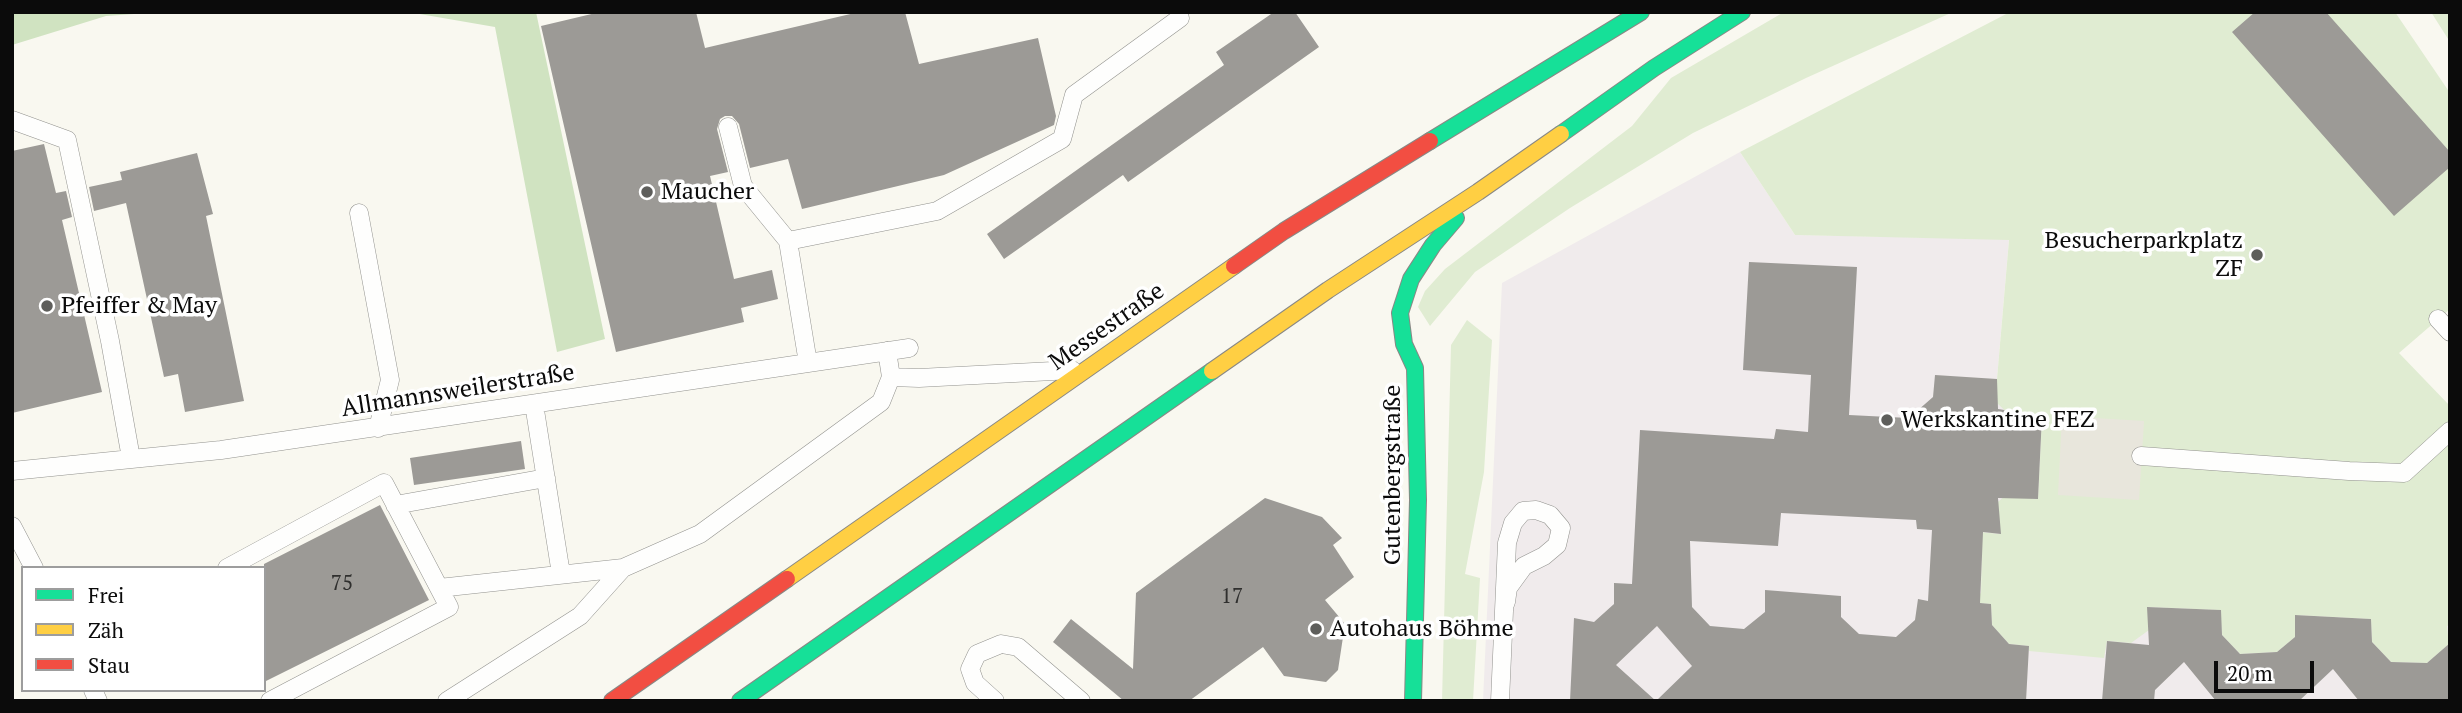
<!DOCTYPE html>
<meta charset="utf-8">
<style>
body{margin:0}
#map{position:relative;width:2462px;height:713px;overflow:hidden;background:#f9f8f0;font-family:"PT Serif",serif}
canvas{display:block}
.frame{position:absolute;inset:0;border:14px solid #0b0b0b;pointer-events:none}
.legend{position:absolute;left:21px;top:566px;width:245px;height:126px;box-sizing:border-box;background:#fff;border:2px solid #9d9d9d;margin:0;padding:9px 12px;list-style:none;font-size:21px;color:#0b0b0b}
.legend li{display:flex;align-items:center;gap:14px;height:35px}
.legend b{width:35px;border:2px solid #9d9d9d}
.scale{position:absolute;left:2214px;top:661px;width:100px;height:32px;box-sizing:border-box;border:4px solid #0b0b0b;border-top:0;padding-left:9px;font-size:21px;line-height:24px;white-space:nowrap;color:#0b0b0b;-webkit-text-stroke:5px #fff;paint-order:stroke}
</style>
<div id="map">
<canvas width="2462" height="713"></canvas>
<div class="frame"></div>
<ul class="legend">
<li><b style="height:9px;background:#16e098"></b>Frei</li>
<li><b style="height:9px;background:#ffcf43"></b>Zäh</li>
<li><b style="height:9px;background:#f24e42"></b>Stau</li>
</ul>
<div class="scale">20 m</div>
</div>
<script>
const ctx = document.querySelector('canvas').getContext('2d');
ctx.lineJoin = 'round';
function fill(path, color) {
  ctx.fillStyle = color;
  ctx.fill(path, 'evenodd');
}
function toPath(rows) {
  const path = new Path2D();
  for (const r of rows) {
    path.moveTo(r[0], r[1]);
    for (let i = 2; i < r.length; i += 2) path.lineTo(r[i], r[i + 1]);
  }
  return path;
}
function strokePath(path, color, width, dash) {
  ctx.strokeStyle = color;
  ctx.lineWidth = width;
  ctx.lineCap = dash ? 'butt' : 'round';
  ctx.setLineDash(dash || []);
  ctx.stroke(path);
}
function drawText(font, color, halo, rows, align = 'center') {
  ctx.font = font + ' "PT Serif",serif';
  ctx.lineWidth = 7;
  ctx.setLineDash([]);
  ctx.textBaseline = 'middle';
  ctx.strokeStyle = halo;
  ctx.fillStyle = color;
  for (const [text, x, y, turn = 0] of rows) {
    ctx.save();
    ctx.translate(x, y);
    ctx.rotate((+turn || 0) * Math.PI / 180);
    ctx.textAlign = isNaN(turn) ? turn : align;
    if (halo) ctx.strokeText(text, 0, 0);
    ctx.fillText(text, 0, 0);
    ctx.restore();
  }
}
fill(toPath([
 [1740,152,1795,235,2009,239,1997,379,1997,403,2042,416,2038,499,2033,499,2001,534,1982,541,1981,593,1967,602,1991,604,2107,641,2147,607,2450,625,2450,701,1483,701,1502,283]
]), '#f0ebec');
fill(toPath([
 [1784,12,1953,12,1806,78,1693,133,1570,208,1475,272,1430,326,1418,307,1425,291,1445,269,1632,126,1671,78],
 [2010,12,2395,12,2450,93,2450,309,2399,353,2450,406,2450,625,2447,626,2449,644,2427,663,2391,662,2372,642,2371,619,2296,615,2295,637,2277,652,2240,654,2222,635,2220,610,2148,607,2149,630,2131,643,2107,641,2104,658,2029,651,2029,646,2009,644,1992,625,1991,604,1967,602,1981,593,1982,541,1970,531,2000,534,1991,508,2015,487,2033,499,2038,499,2042,416,2019,424,1997,403,1997,379,2009,240,1795,235,1740,152],
 [2431,12,2450,12,2450,42],
 [1467,320,1492,340,1484,472,1465,574,1480,578,1473,701,1442,701,1451,345]
]), '#e0ecd2');
fill(toPath([
 [12,12,162,12,106,16,12,45],
 [408,12,536,12,605,339,557,352,495,27]
]), '#d0e3c1');
fill(toPath([
 [2062,416,2144,421,2139,500,2058,495]
]), '#e8e6dc');
fill(toPath([
 [600,12,696,12,705,48,859,12,905,12,919,64,1038,38,1056,116,1054,125,944,175,802,209,788,159,750,168,739,124,732,116,725,116,720,119,717,129,728,172,710,176,734,279,772,270,778,299,741,308,744,322,616,352,541,26],
 [1274,12,1295,12,1319,47,1128,182,1123,175,1004,259,987,234,1224,65,1216,52],
 [2255,12,2326,12,2450,152,2450,167,2394,216,2232,32],
 [44,144,56,193,66,191,72,217,62,220,102,392,12,413,12,151],
 [197,153,213,214,206,216,244,401,185,412,178,374,164,377,126,203,94,211,89,187,122,180,120,172],
 [1749,262,1857,267,1849,415,1909,418,1933,397,1935,375,1997,379,1998,409,2042,416,2038,499,1998,498,2001,534,1983,532,1980,603,1991,604,1992,625,2009,644,2029,646,2026,701,1570,701,1574,618,1594,622,1614,604,1614,583,1632,584,1640,430,1774,439,1776,429,1808,432,1811,375,1743,370],
 [1781,513,1916,520,1917,529,1932,530,1928,601,1918,599,1915,620,1896,637,1859,634,1841,617,1841,596,1765,590,1765,612,1744,629,1710,626,1692,607,1690,541,1778,546],
 [1657,626,1692,666,1656,701,1616,665],
 [521,441,525,469,414,485,410,458],
 [1265,498,1322,517,1342,538,1333,545,1354,577,1325,600,1345,624,1338,670,1326,682,1284,676,1263,647,1189,701,1124,701,1053,642,1071,619,1133,669,1136,593],
 [380,505,429,600,264,682,264,564],
 [2147,607,2221,610,2222,635,2240,654,2277,652,2295,637,2295,615,2371,619,2372,642,2391,662,2427,663,2450,643,2450,701,2359,701,2333,669,2299,701,2216,701,2184,662,2155,690,2154,701,2102,701,2107,641,2149,645]
]), '#9c9a96');
const lane = toPath([
 [12,120,67,140,110,341,131,458],
 [728,127,743,186,788,241,808,363],
 [359,213,390,380,378,428],
 [788,241,937,211,1062,139,1074,95,1180,18],
 [2438,319,2450,332],
 [891,377,919,378,1072,370],
 [534,404,561,574],
 [2141,456,2349,471,2404,473,2450,431],
 [12,471,221,450,909,348],
 [395,505,546,478],
 [12,526,34,568],
 [227,568,384,483,449,607,270,701],
 [439,588,623,568],
 [93,690,98,701],
 [447,701,580,616,623,568,700,534,881,402,891,377,887,351],
 [995,701,975,683,970,669,977,654,1001,644,1018,647,1081,701],
 [1500,701,1507,543,1513,523,1523,511,1536,510,1550,515,1561,528,1557,545,1544,556,1524,566,1508,588,1506,602]
]);
const fast = toPath([
 [1561,134,1654,68,1742,12],
 [1430,141,1641,12],
 [740,701,1212,371],
 [1413,701,1418,500,1415,368,1404,344,1400,313,1411,279,1433,245,1456,218]
]);
const slow = toPath([
 [1212,371,1328,290,1478,192,1561,134],
 [787,579,1234,266]
]);
const jam = toPath([
 [1234,266,1284,231,1430,141],
 [612,701,787,579]
]);
strokePath(lane, '#92928e', 19);
strokePath(fast, '#898885', 18);
strokePath(slow, '#898885', 18);
strokePath(jam, '#898885', 18);
strokePath(lane, '#fefefd', 18);
strokePath(fast, '#16e098', 16);
strokePath(slow, '#ffcf43', 16);
strokePath(jam, '#f24e42', 16);
for (const [x, y, r, color] of [
 [647,192,7,"#5e5e5b"],
 [2257,255,7,"#5e5e5b"],
 [47,306,7,"#5e5e5b"],
 [1887,420,7,"#5e5e5b"],
 [1316,629,7,"#5e5e5b"]
]) {
  const dot = new Path2D();
  dot.arc(x, y, r, 0, 2 * Math.PI);
  ctx.fillStyle = color;
  ctx.fill(dot);
  strokePath(dot, '#fff', 2.5);
}
drawText('21px', '#2f2f2e', null, [
 ["75",342,584],
 ["17",1232,597]
]);
drawText('24px', '#0b0b0b', '#fff', [
 ["Maucher",661,192],
 ["Besucherparkplatz",2243,241,"right"],
 ["ZF",2243,269,"right"],
 ["Pfeiffer & May",61,306],
 ["Werkskantine FEZ",1901,420],
 ["Autohaus Böhme",1330,629]
], 'left');
drawText('24px', '#0b0b0b', '#fff', [
 ["Messestraße",1107,327,-35],
 ["Allmannsweilerstraße",458,391,-9],
 ["Gutenbergstraße",1393,475,-90]
]);
</script>
